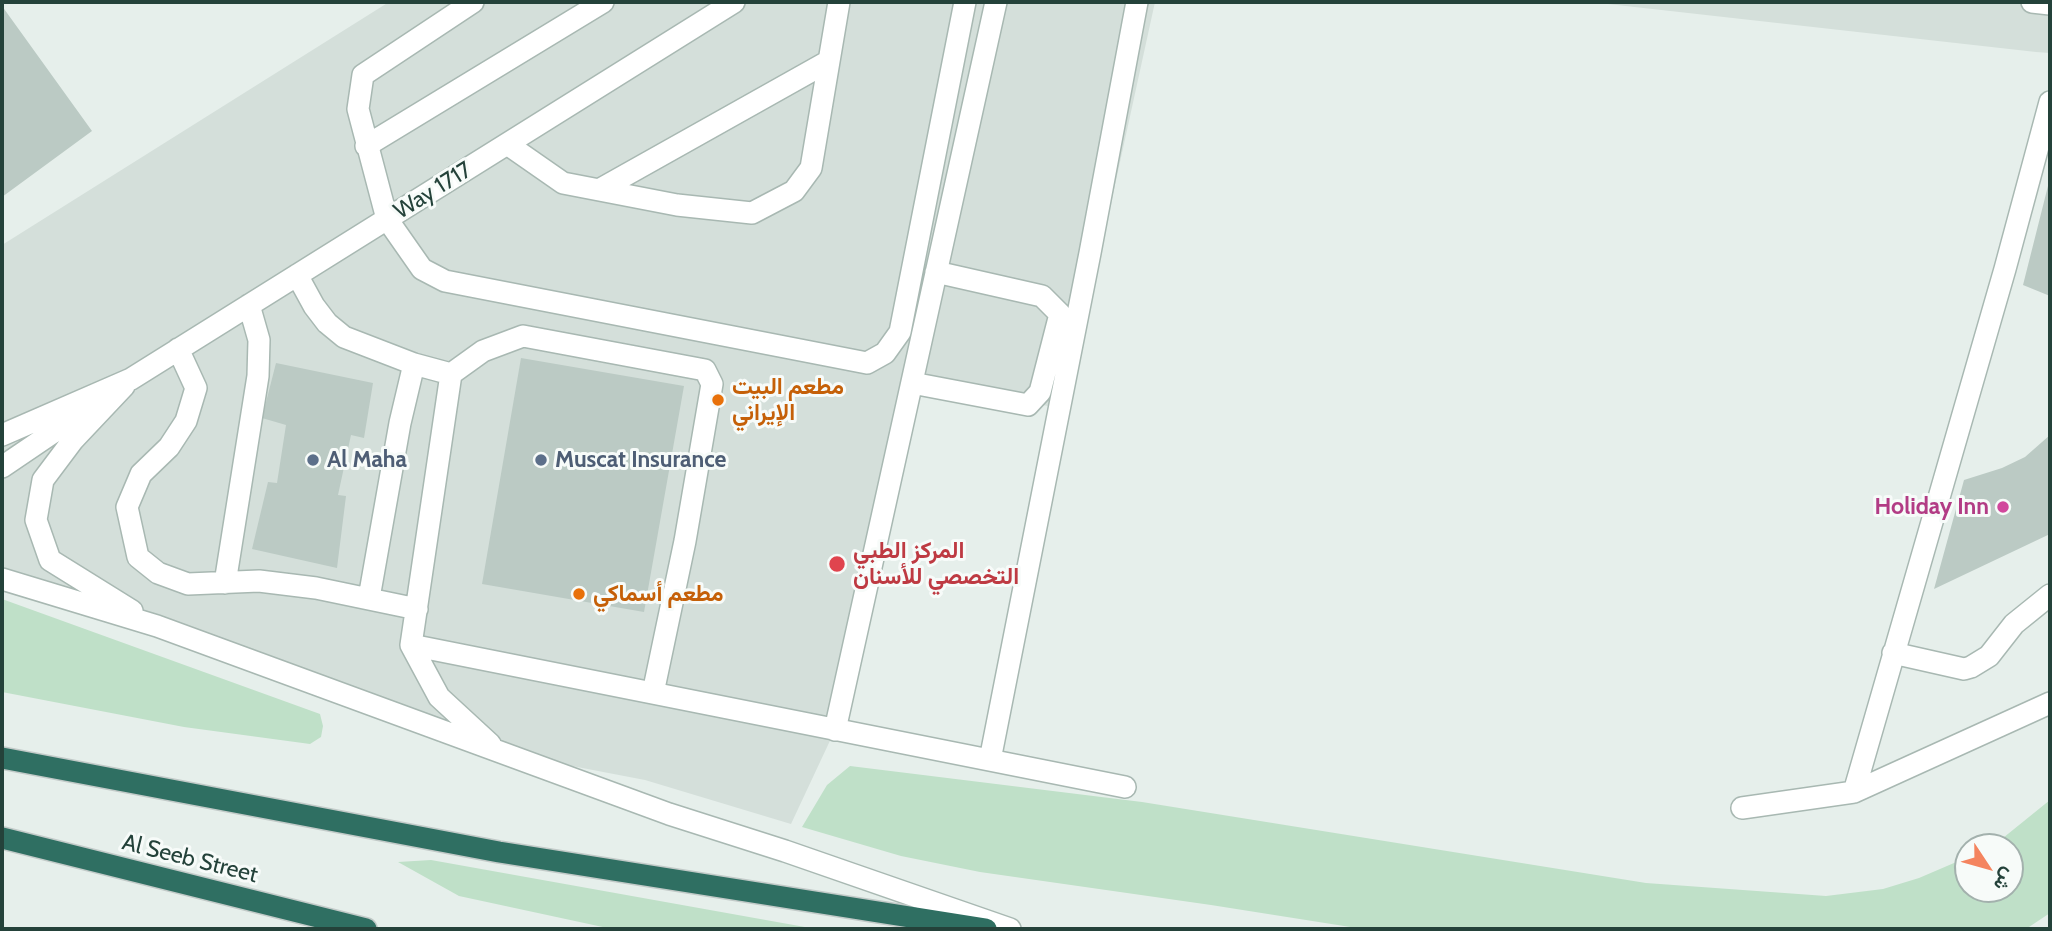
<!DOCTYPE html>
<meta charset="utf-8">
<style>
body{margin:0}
#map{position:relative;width:2052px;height:931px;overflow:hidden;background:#e6efeb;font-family:Cabin,Vazirmatn,sans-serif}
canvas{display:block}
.frame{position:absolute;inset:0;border:4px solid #24423a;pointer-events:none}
.north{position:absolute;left:1954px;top:833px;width:70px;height:70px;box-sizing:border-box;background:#f7fbf9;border:2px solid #a3b1ad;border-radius:50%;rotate:126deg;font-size:19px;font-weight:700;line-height:28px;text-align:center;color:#24423a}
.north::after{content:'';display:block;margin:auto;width:24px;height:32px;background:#f4845f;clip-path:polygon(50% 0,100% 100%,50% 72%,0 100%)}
</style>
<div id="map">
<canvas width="2052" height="931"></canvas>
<div class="frame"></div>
<div class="north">ش</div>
</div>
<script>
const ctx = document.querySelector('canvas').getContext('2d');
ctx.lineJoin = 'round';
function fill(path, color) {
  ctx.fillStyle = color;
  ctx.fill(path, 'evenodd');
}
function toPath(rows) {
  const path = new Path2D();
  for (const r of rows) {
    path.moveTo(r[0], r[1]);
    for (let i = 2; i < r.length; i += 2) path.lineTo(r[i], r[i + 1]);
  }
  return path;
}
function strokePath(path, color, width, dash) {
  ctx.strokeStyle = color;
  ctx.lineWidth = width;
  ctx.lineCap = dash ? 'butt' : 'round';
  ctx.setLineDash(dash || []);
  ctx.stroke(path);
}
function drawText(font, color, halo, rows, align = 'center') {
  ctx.font = font + ' Cabin,Vazirmatn,sans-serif';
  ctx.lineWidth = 6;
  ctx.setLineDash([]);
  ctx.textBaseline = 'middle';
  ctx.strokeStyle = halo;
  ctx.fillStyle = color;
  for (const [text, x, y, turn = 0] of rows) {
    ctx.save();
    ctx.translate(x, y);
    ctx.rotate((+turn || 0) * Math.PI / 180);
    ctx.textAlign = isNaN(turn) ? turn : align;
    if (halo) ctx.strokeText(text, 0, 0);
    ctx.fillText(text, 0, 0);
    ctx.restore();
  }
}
fill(toPath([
 [389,2,1155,2,1066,409,912,383,835,730,791,824,645,780,499,752,2,579,2,245],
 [1590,2,2050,2,2050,53,2036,52]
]), '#d4dfda');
fill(toPath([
 [2,599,320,714,323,726,321,737,310,744,184,727,2,692],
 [850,766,1142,802,1646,883,1826,896,1883,889,1919,878,1968,857,1968,889,2010,889,2010,847,1988,847,1998,842,2050,800,2050,913,2026,929,1363,929,1211,905,980,872,901,856,802,827,827,785],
 [431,860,816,929,612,929,459,896,398,862]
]), '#bfe0c8');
fill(toPath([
 [2,6,92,131,2,197],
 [2049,182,2050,182,2050,296,2023,285],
 [521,358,684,386,644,612,482,584],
 [276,363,373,383,364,438,351,435,338,495,346,496,337,568,252,549,268,482,277,483,286,425,262,418],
 [2050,435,2050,534,1934,589,1964,480,2002,468,2025,457]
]), '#bbcac4');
const minor = toPath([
 [473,2,363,75,358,109,387,219,422,269,445,281,867,363,885,353,900,332,965,2],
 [2032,2,2050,4],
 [507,144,563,183,677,205,752,213,794,191,811,168,839,2],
 [366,146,603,2],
 [599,190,829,61],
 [297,275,314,306,327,323,344,337,414,364,451,374,411,645,439,697,490,744],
 [178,349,196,388,186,421,169,447,141,474,127,507,138,557,158,573,188,584,259,581,316,588,417,609],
 [451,374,483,351,523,336,705,370,712,384,685,541,653,693],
 [912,383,1028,405,1040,392,1060,314,1042,296,936,272],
 [124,386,73,440,43,480,36,520,50,560,132,611],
 [2,435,131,379,734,2],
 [2,467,89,408],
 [2,579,157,626,669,814,785,851,1010,929],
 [225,583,258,376,259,340,249,305],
 [369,598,400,423,414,364],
 [411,645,1125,787],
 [1893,653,1964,669,1971,667,1989,656,2014,624,2050,595],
 [835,730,996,2],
 [990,760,1090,253,1137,2],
 [1854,792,2005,269,2050,102],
 [1742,808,1854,792,2050,703]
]);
const highway = toPath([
 [2,758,499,852,986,929],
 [2,838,366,929]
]);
strokePath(minor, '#a8b8b2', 24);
strokePath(highway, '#c2cac8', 24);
strokePath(minor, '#fff', 21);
strokePath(highway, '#2f6f62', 21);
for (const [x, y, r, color] of [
 [718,400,7,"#e8710a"],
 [313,460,7,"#5c6f8a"],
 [541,460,7,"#5c6f8a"],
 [2003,507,7,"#d1479c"],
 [837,564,9,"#e0444e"],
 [579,594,7,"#e8710a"]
]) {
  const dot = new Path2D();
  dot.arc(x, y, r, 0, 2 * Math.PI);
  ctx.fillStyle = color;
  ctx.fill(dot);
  strokePath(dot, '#f7fbf9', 2.5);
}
drawText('23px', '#24423a', '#f7fbf9', [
 ["Way 1717",433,191,-32],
 ["Al Seeb Street",190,859,14]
]);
drawText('bold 23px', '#c56008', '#f7fbf9', [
 ["مطعم البيت",732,387],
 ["الإيراني",732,413],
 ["مطعم أسماكي",593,594]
], 'left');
drawText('bold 23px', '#4e5e75', '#f7fbf9', [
 ["Al Maha",327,460],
 ["Muscat Insurance",555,460]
], 'left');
drawText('bold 23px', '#b23c85', '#f7fbf9', [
 ["Holiday Inn",1989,507]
], 'right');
drawText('bold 23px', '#be3a42', '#f7fbf9', [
 ["المركز الطبي",853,551],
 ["التخصصي للأسنان",853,577]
], 'left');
</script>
